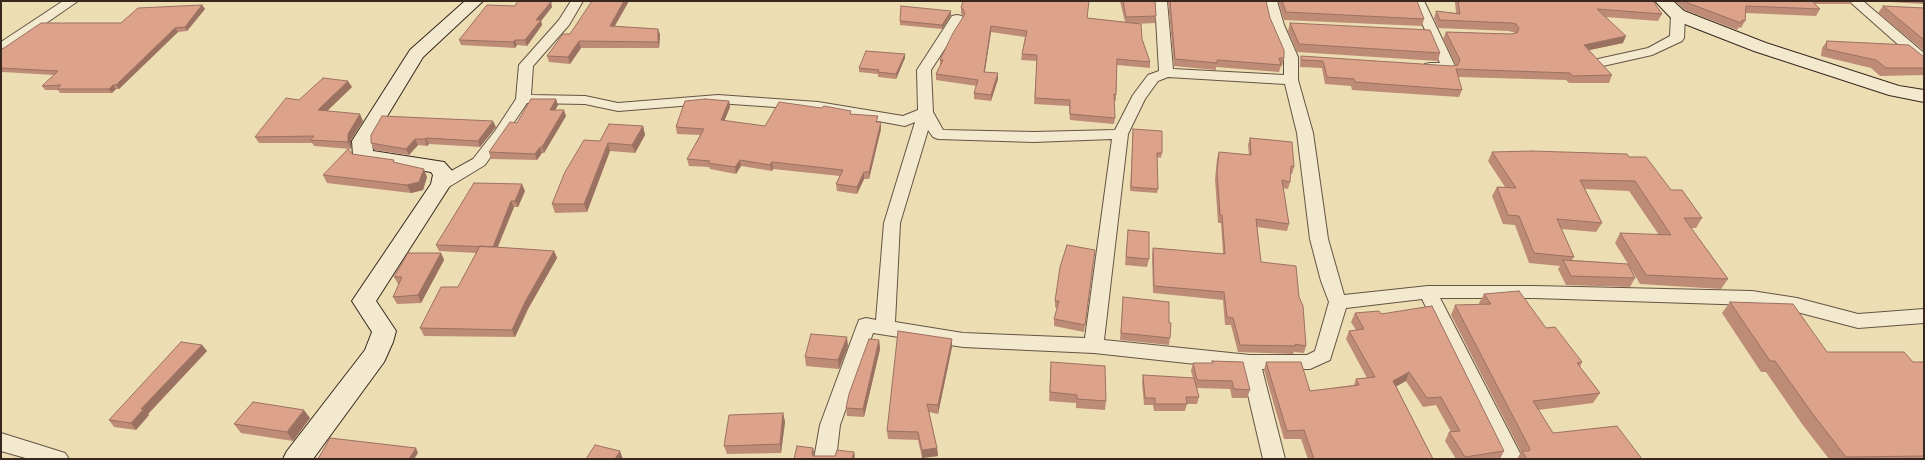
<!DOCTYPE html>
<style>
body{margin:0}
#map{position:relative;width:1925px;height:460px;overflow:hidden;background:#ecddb3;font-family:"IM FELL DW Pica",serif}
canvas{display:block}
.frame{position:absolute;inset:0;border:2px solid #37271e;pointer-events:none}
</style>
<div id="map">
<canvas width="1925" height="460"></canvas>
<div class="frame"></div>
</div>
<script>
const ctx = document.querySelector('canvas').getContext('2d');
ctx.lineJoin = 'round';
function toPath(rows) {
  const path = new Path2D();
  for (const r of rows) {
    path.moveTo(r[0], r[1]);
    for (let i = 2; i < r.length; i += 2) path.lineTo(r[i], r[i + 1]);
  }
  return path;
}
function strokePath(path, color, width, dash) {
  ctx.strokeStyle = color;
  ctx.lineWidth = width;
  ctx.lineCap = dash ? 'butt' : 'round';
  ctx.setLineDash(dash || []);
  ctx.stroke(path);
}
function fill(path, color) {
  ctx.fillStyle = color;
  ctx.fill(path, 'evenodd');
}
const street = toPath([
 [63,1,78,1,6,51,1,52,1,42,63,1],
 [571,1,583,1,569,25,533,66,531,95,585,96,618,103,718,95,818,102,903,116,918,110,917,70,952,16,957,15,962,16,964,19,931,70,933,112,943,130,1034,132,1115,130,1133,95,1148,75,1159,71,1155,1,1167,1,1173,69,1284,75,1284,57,1270,25,1265,1,1277,1,1284,25,1298,57,1298,80,1313,133,1328,239,1344,295,1428,286,1534,286,1752,291,1797,298,1858,314,1924,309,1924,323,1858,328,1797,312,1752,305,1534,298,1440,298,1523,459,1501,459,1422,299,1346,308,1330,360,1310,369,1262,369,1285,459,1263,459,1242,369,1094,353,963,347,873,333,840,425,836,459,814,459,820,425,857,325,859,320,866,318,876,320,884,223,915,122,905,126,818,110,718,103,618,111,585,104,527,103,485,165,447,188,441,189,435,188,433,184,435,180,473,159,495,131,516,99,519,65,559,20,571,1],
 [1168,77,1285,84,1297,133,1310,239,1321,281,1329,302,1315,351,1307,355,1250,355,1104,340,1128,134,1145,99,1158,81,1168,77],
 [928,130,933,137,938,139,1034,142,1112,139,1085,338,963,333,895,322,900,223,928,130],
 [1412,1,1424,1,1456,68,1454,71,1430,71,1425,70,1423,67,1425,64,1430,63,1440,63,1412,1],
 [1849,1,1863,1,1924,53,1924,64,1919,63,1849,1],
 [1678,11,1683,12,1685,15,1684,38,1682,41,1652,55,1603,66,1598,65,1596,62,1598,59,1648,48,1670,36,1671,15,1673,12,1678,11],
 [1,433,65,453,69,459,29,459,1,451,1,433]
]);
const secondary = toPath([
 [465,1,483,1,423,57,372,141,373,151,444,162,454,173,451,184,376,301,396,331,393,342,384,362,313,459,283,459,287,451,365,350,372,332,352,301,431,184,433,175,431,172,356,160,353,156,352,141,410,50,465,1],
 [1655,1,1673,1,1684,11,1766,43,1899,86,1924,90,1924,102,1889,95,1754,51,1672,19,1655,1]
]);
strokePath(street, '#645443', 2);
strokePath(secondary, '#37271e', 2);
fill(street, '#f3e9ce');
fill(secondary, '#f3e9ce');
fill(toPath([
 [518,1,553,1,551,3,552,7,541,21,542,25,527,46,517,45,515,48,461,45,459,40,515,6],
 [592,1,629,1,615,26,658,29,660,35,659,48,581,48,570,64,549,62,547,56,570,34,592,2],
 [1120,1,1155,1,1156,16,1155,23,1135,24,1142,39,1150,62,1150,68,1117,65,1116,95,1116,101,1114,100,1115,118,1114,124,1070,120,1069,106,1034,104,1037,61,1021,60,1022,54,1025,37,991,32,984,72,998,79,991,101,974,99,974,93,977,86,936,80,936,74,940,66,940,60,964,16,963,15,961,14,961,8,1087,18,1125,22],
 [1168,1,1266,1,1270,18,1284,58,1282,66,1281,66,1279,72,1216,67,1216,70,1174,66],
 [1278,1,1417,1,1424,19,1422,26,1284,20],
 [1455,1,1653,1,1662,14,1658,21,1606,17,1623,43,1589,50,1612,75,1609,83,1569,83,1566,80,1458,77,1462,90,1459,97,1352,90,1351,86,1325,84,1322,68,1300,67,1300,64,1301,56,1452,66,1456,65,1443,39,1446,32,1511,34,1515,33,1513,32,1508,31,1438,28,1434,18,1436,11,1456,13,1455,2],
 [1675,1,1853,1,1851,4,1815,4,1820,9,1816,16,1746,13,1745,21,1741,28,1739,27,1737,30,1685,10],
 [1872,1,1924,1,1924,4],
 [202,5,205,9,187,31,178,32,119,89,116,89,112,93,60,93,58,90,45,90,42,86,54,75,3,72,1,73,1,49],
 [1883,6,1924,8,1924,51,1878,13],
 [951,15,942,29,900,25,900,21],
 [1290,23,1440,53,1438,61,1297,52,1288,31],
 [1827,41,1924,57,1924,75,1880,76,1871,68,1821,56,1822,48],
 [905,54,905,58,896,79,878,77,878,74,859,72,859,68],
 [352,87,327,111,363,121,351,140,351,149,314,146,312,143,259,143,255,137,299,100],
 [556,99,558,105,555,110,566,116,544,153,542,153,537,160,491,159,489,152,517,123],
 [729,101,730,107,724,121,765,126,851,114,879,122,881,129,869,179,864,179,857,194,837,191,836,184,840,176,773,169,772,171,741,166,736,174,710,169,709,167,689,166,687,159,700,135,677,134,676,127],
 [643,126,645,135,635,153,610,151,587,212,555,213,552,204,600,141],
 [496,127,480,147,429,144,427,146,418,145,409,155,374,150,371,143],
 [1133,129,1162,153,1161,158,1157,157,1158,189,1157,193,1130,191],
 [1250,138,1294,167,1292,174,1290,174,1290,182,1288,189,1283,188,1289,224,1287,231,1257,227,1261,262,1299,297,1306,346,1304,353,1294,352,1293,354,1238,352,1231,325,1225,325,1223,300,1153,293,1152,256,1153,248,1223,254,1221,223,1218,223,1215,179,1217,159,1219,152,1249,155,1248,145],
 [1492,152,1629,157,1671,190,1702,218,1696,228,1691,228,1728,279,1721,289,1640,284,1630,267,1635,278,1630,287,1566,285,1558,269,1560,266,1529,263,1515,225,1503,224,1492,196,1497,187,1505,187,1488,161],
 [1585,189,1629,191,1659,235,1620,233,1615,243,1628,264,1572,260,1574,257,1561,229,1596,232,1602,223],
 [352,154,395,162,427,177,423,190,411,193,327,183,323,175],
 [525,191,518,207,514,207,498,247,554,251,557,258,528,309,515,337,424,336,420,328,458,287,476,253,439,251,436,245],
 [1128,230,1149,259,1147,267,1125,265],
 [1095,250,1084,332,1054,326,1054,319,1057,308,1055,307,1055,301],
 [441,253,444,260,421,303,397,304,393,297,399,284,398,284,394,277],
 [1484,294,1546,328,1582,362,1580,367,1600,393,1593,403,1538,410,1553,433,1642,459,1517,459,1521,452,1451,315,1455,305,1480,305,1479,303],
 [1123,297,1170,338,1169,345,1120,340],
 [1730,302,1827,352,1913,362,1924,362,1924,459,1829,459,1802,424,1766,372,1761,372,1722,313],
 [1355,313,1381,314,1504,451,1500,459,1456,459,1445,441,1449,432,1451,432,1436,405,1423,407,1406,381,1396,386,1433,459,1308,459,1301,439,1284,439,1264,370,1266,362,1310,391,1354,385,1356,379,1367,378,1346,339,1349,331,1356,330,1351,322],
 [952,339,952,347,938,414,929,412,937,448,938,456,922,458,918,440,888,439,887,431],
 [879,340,880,349,864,417,847,416,846,408],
 [202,345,207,351,148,414,149,415,136,430,114,427,109,420],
 [848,346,839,369,806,366,805,357],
 [1212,361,1250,390,1247,398,1232,398,1230,389,1197,388,1199,397,1197,404,1187,404,1185,411,1154,411,1153,405,1144,405,1142,382,1143,375,1193,378,1191,371,1193,363,1212,363],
 [1051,362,1106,401,1105,410,1076,408,1076,403,1049,401],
 [783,413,785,422,781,453,727,454,724,446],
 [310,418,293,441,241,433,234,424]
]), '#be8b77');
fill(toPath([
 [547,1,553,1,551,3,552,7,541,21,542,25,527,46,525,40],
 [624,1,629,1,611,32,610,26],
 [202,5,205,9,187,31,185,27],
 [951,11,951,15,942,29,942,25],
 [991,26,991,32,984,78,984,72],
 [175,28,178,32,119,89,116,85],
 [658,29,660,35,659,48,658,42],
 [1626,36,1623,43,1580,52,1584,45],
 [515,40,517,45,515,48,513,42],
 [579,41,581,48,570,64,568,57],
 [905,54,905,58,896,79,896,74],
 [998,73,998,79,991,101,991,95],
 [348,81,352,87,322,116,318,110],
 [113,85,116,89,112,93,109,89],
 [556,99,558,105,552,116,550,110],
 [729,101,730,107,722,127,721,120],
 [564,110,566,116,544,153,542,147],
 [360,114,363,121,351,140,351,149,348,142,348,134],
 [493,121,496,127,480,147,478,141],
 [881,122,881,129,869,179,869,172],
 [643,126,645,135,635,153,632,145],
 [426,138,429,144,427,146,425,139],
 [415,139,418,145,409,155,406,149],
 [608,143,610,151,587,212,584,204],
 [540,147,542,153,537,160,535,154],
 [740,160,741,166,736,174,735,167],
 [772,162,773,169,772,171,770,165],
 [424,169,427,177,423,190,411,193,407,185],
 [864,172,864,179,857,194,857,187],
 [522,184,525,191,518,207,515,201],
 [511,201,514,207,495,253,493,247],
 [554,251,557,258,528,309,515,337,512,330,525,302],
 [441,253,444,260,421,303,418,295],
 [847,337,848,346,839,369,838,360],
 [952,339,952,347,938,414,938,405],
 [879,340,880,349,864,417,863,409],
 [202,345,207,351,148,414,149,415,136,430,131,423,141,409],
 [1409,372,1406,381,1390,390,1393,381],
 [304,410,310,418,293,441,287,432],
 [783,413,785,422,781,453,780,444],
 [416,448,418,453,414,459,409,459],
 [813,448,814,452,813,459,812,454],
 [937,448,938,456,922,458,922,450],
 [620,451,623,459,615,459],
 [854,452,855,456,854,459,852,459]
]), '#9b7161');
const building = toPath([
 [518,1,547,1,546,1,551,2,536,20,541,20,525,40,515,40,513,42,459,40,487,5,515,6,518,1],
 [592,1,624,1,610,26,658,29,658,42,579,41,568,57,547,56,563,34,570,34,592,1],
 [963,1,1089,1,1087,18,1141,24,1142,39,1150,62,1117,59,1116,95,1114,94,1115,118,1070,114,1070,100,1035,98,1037,55,1022,54,1027,31,991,26,984,72,998,73,991,95,974,93,978,80,936,74,943,60,940,60,953,33,965,14,963,9,961,8,963,1],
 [1123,1,1155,1,1156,16,1126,17,1123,1],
 [1170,1,1266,1,1270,18,1284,50,1284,58,1279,58,1281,65,1217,60,1217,63,1175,59,1170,1],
 [1282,1,1417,1,1424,19,1286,12,1282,1],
 [1458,1,1653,1,1662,14,1597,9,1626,36,1584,45,1612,75,1572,76,1570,73,1456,69,1462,90,1355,82,1354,79,1327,77,1323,61,1301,60,1301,56,1452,66,1458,65,1460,60,1446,32,1511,34,1517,33,1519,28,1516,24,1511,23,1440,20,1436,11,1460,14,1458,1],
 [1686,1,1812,1,1820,9,1746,6,1745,21,1742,20,1741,23,1688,3,1686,1],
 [202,5,185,27,175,28,116,85,113,85,109,89,57,89,61,85,42,86,58,71,1,68,1,49,4,48,41,23,121,23,138,8,202,5],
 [901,6,951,11,942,25,900,21,901,6],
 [1883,6,1924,8,1924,40,1883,6],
 [1290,23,1430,30,1440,53,1299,44,1290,23],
 [1827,41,1909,45,1924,57,1924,68,1886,68,1876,60,1826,49,1827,41],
 [866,51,905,54,896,74,878,72,879,70,859,68,866,51],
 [323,78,348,81,318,110,360,114,348,134,348,142,310,140,314,136,255,137,286,98,299,100,323,78],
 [531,99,556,99,550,110,564,110,542,147,540,147,535,154,489,152,510,122,517,123,531,99],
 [705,99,729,101,721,120,765,126,779,102,821,108,824,106,851,111,850,114,878,116,876,122,881,122,869,172,864,172,857,187,836,184,843,170,772,162,770,165,740,160,735,167,708,163,710,161,687,159,704,129,676,127,685,101,705,99],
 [382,116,493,121,478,141,426,138,425,139,415,139,406,149,371,143,371,135,382,116],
 [609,124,643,126,632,145,608,143,584,204,552,204,565,172,584,140,600,141,609,124],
 [1133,129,1162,131,1162,153,1157,153,1158,189,1131,187,1133,129],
 [1250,138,1292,142,1294,167,1291,166,1290,182,1282,180,1289,224,1256,219,1261,262,1296,266,1299,297,1303,306,1306,346,1295,344,1296,346,1240,345,1233,318,1227,317,1224,292,1154,286,1153,248,1225,254,1222,215,1220,215,1217,172,1219,152,1251,155,1250,138],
 [348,149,352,154,394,160,393,162,424,169,419,182,407,185,323,175,348,149],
 [1532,151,1627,154,1629,157,1646,157,1671,190,1682,190,1702,218,1684,218,1728,279,1646,275,1620,233,1671,235,1635,181,1580,180,1602,223,1557,219,1574,257,1534,253,1519,216,1508,215,1497,187,1516,188,1492,152,1532,151],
 [474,183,522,184,515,201,511,201,493,247,436,245,474,183],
 [1128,230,1149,232,1149,259,1126,257,1128,230],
 [1067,245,1095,250,1085,325,1054,319,1059,301,1055,301,1060,267,1067,245],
 [480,246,554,251,525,302,512,330,420,328,441,287,458,287,480,246],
 [408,253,441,253,418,295,393,297,402,277,394,277,408,253],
 [1563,260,1628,264,1635,278,1571,276,1563,260],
 [1519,291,1546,328,1555,327,1582,362,1577,363,1600,393,1533,401,1553,433,1617,426,1642,459,1527,459,1522,451,1529,451,1530,449,1455,305,1491,304,1484,294,1519,291],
 [1123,297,1169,302,1169,323,1171,323,1170,338,1121,333,1123,297],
 [1730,302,1793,304,1827,352,1904,352,1913,362,1924,362,1924,456,1846,457,1812,413,1775,361,1770,361,1730,302],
 [1432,306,1504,451,1465,457,1449,432,1460,431,1441,397,1427,398,1409,372,1393,381,1433,459,1314,459,1304,430,1287,431,1266,362,1301,362,1310,391,1359,385,1356,379,1375,377,1349,331,1364,329,1355,313,1379,311,1381,314,1432,306],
 [898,331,952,339,938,405,927,404,937,448,922,450,918,432,887,431,898,331],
 [811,334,847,337,838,360,805,357,811,334],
 [869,339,879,340,863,409,846,408,849,394,869,339],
 [181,342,202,345,141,409,144,409,131,423,109,420,181,342],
 [1212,361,1243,362,1250,390,1234,389,1232,381,1197,380,1193,363,1213,363,1212,361],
 [1051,362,1105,366,1106,401,1077,399,1077,395,1050,392,1051,362],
 [1143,375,1194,378,1199,397,1186,397,1187,404,1155,404,1155,398,1145,398,1143,375],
 [253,402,304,410,287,432,234,424,253,402],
 [783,413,780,444,724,446,729,415,783,413],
 [330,438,416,448,409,459,318,459,330,438],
 [595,445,620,451,615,459,586,459,595,445],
 [797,446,813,448,812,454,813,456,835,456,837,450,854,452,852,459,794,459,797,446]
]);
fill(building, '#dda28a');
strokePath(building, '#9b7161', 1);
</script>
